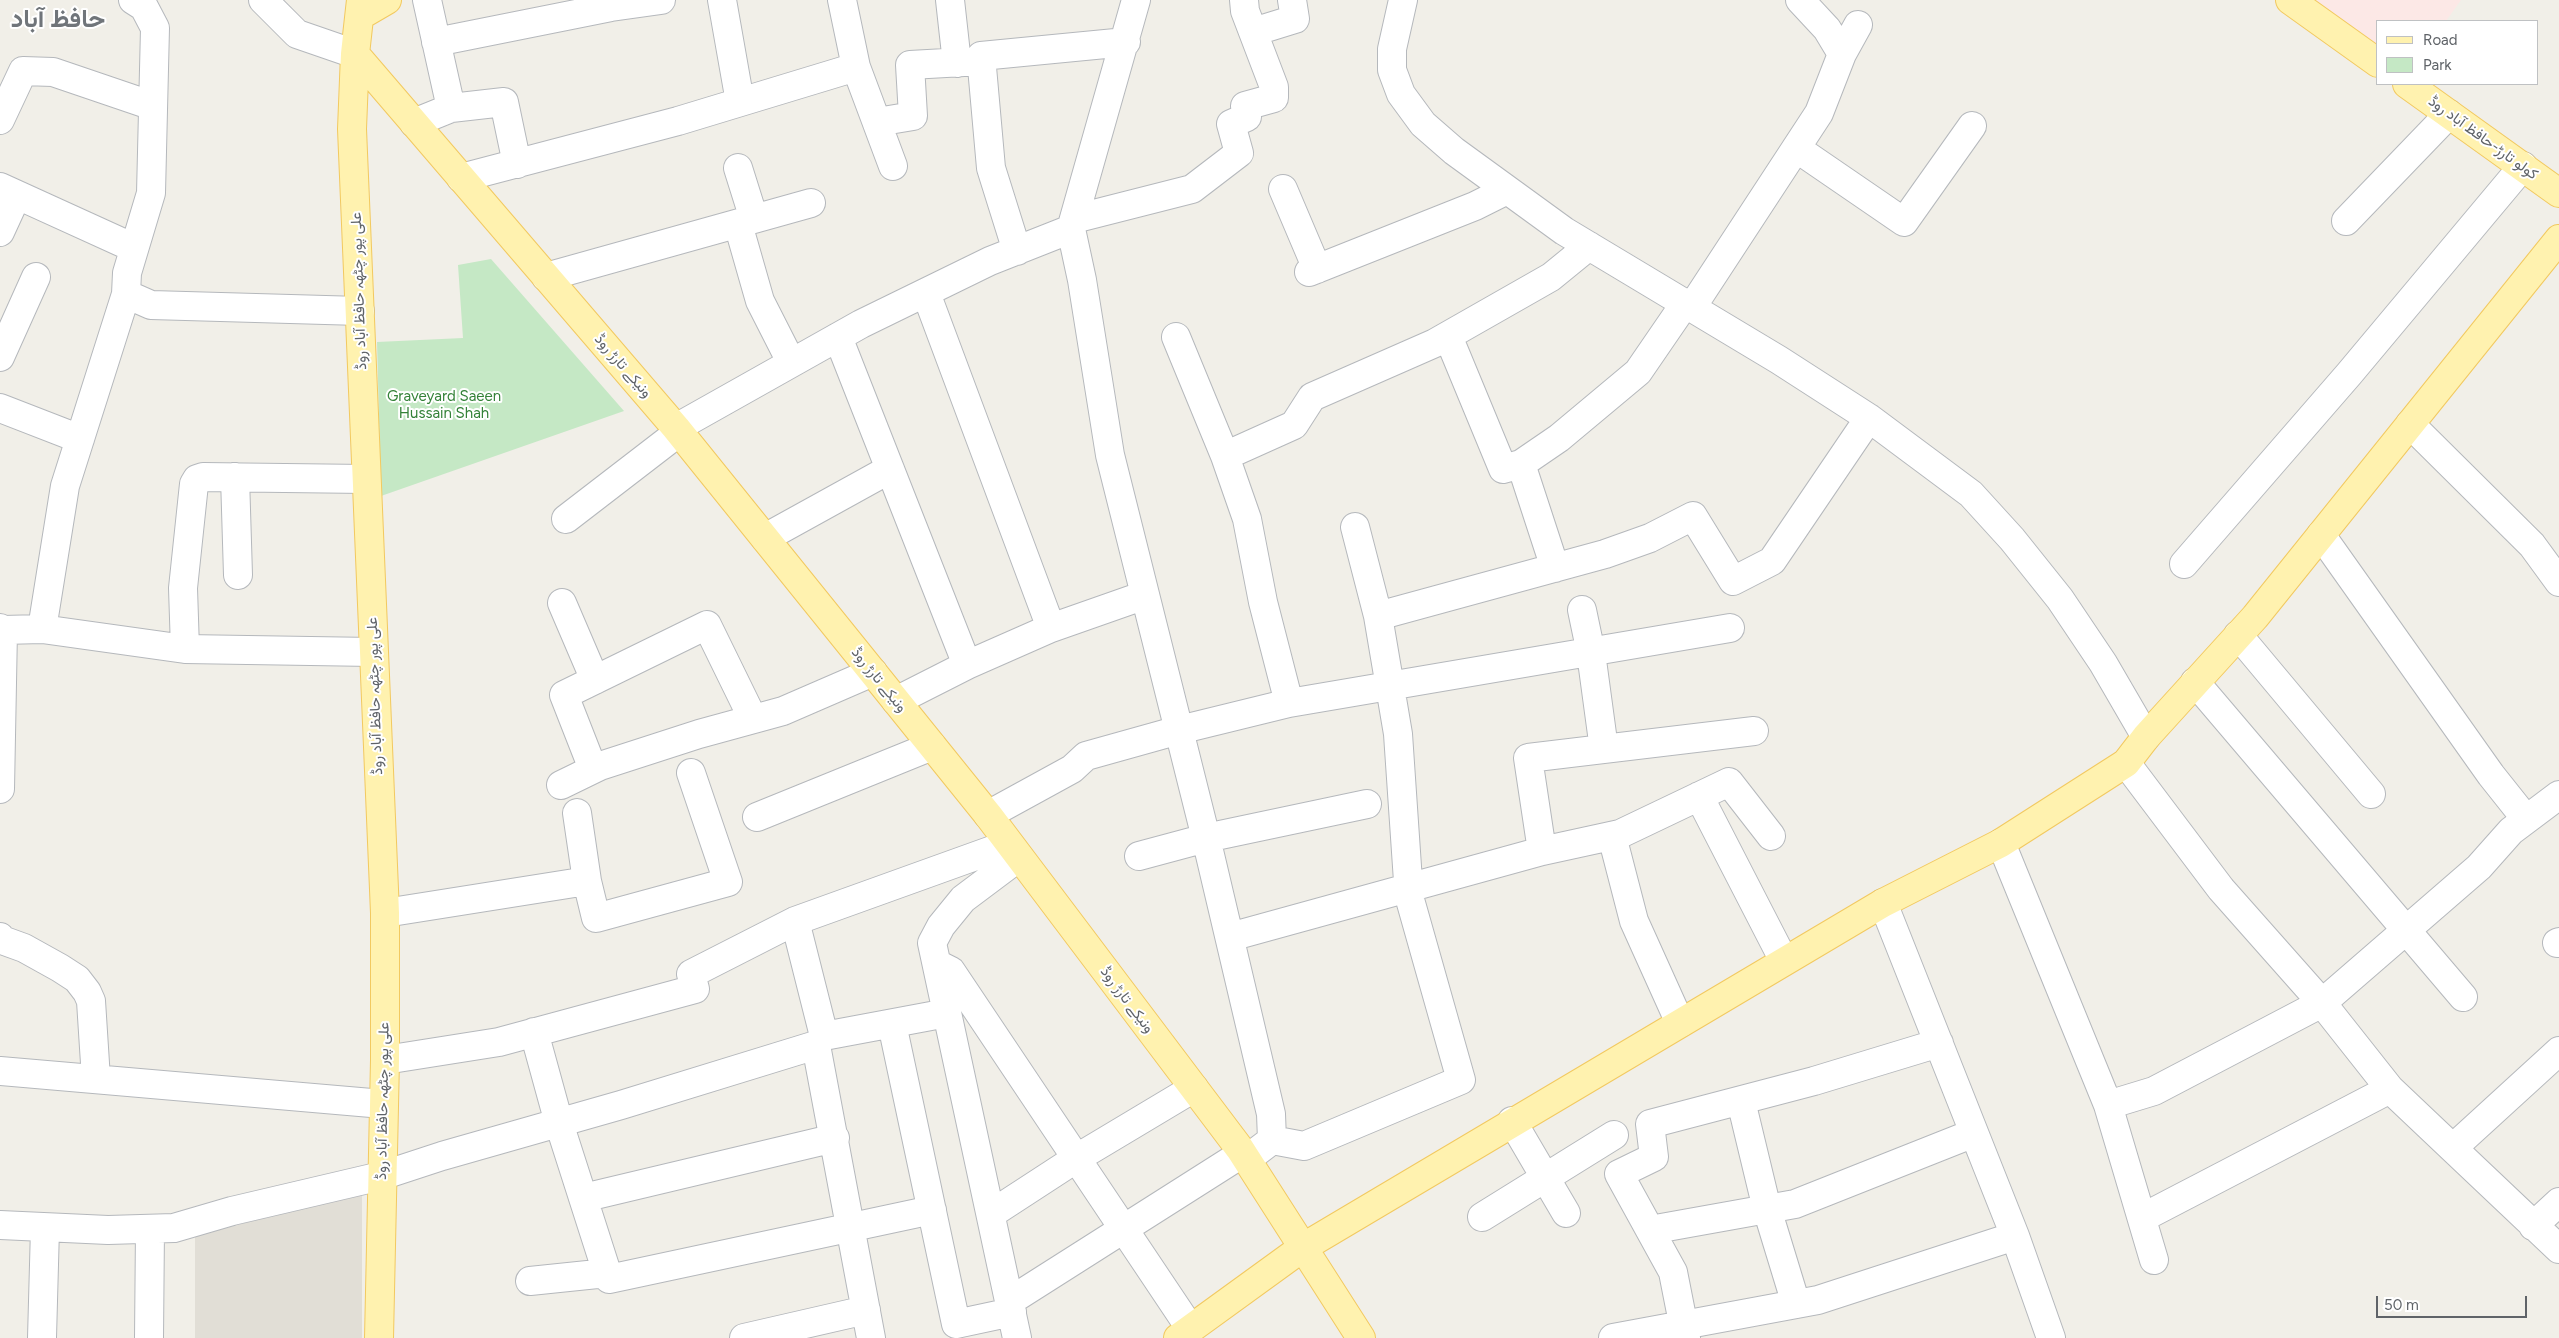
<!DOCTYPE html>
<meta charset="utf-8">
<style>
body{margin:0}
#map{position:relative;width:2559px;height:1338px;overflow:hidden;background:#f1efe8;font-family:Figtree,sans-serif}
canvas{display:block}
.legend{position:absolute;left:2376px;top:20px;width:162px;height:65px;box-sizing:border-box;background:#fff;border:1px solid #bfc1c3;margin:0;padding:6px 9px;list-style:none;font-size:15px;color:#5f6368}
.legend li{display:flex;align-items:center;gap:10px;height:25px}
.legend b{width:25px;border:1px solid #bfc1c3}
.scale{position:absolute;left:2376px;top:1296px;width:151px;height:22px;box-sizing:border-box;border:2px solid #5f6368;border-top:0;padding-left:6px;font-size:15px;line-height:18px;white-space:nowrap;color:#5f6368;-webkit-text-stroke:4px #fff;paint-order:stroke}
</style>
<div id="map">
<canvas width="2559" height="1338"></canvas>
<ul class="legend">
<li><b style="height:6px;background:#fff2af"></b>Road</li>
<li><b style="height:14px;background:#c5e8c5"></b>Park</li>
</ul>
<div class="scale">50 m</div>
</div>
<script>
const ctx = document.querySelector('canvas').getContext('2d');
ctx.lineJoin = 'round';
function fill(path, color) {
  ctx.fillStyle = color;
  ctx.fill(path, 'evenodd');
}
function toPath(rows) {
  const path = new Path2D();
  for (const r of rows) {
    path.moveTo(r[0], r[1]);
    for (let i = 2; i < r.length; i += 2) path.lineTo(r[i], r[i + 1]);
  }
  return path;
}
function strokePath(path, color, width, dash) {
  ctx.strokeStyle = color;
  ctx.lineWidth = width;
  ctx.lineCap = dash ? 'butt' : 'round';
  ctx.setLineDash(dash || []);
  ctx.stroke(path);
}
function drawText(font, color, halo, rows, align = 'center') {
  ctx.font = font + ' Figtree,Vazirmatn,sans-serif';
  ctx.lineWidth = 4;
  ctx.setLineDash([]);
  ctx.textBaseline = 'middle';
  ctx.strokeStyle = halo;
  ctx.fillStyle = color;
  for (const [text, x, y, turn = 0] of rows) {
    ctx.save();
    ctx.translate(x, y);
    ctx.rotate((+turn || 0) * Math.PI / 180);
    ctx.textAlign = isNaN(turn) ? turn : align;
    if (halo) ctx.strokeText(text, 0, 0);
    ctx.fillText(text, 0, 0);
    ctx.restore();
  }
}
fill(toPath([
 [362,1192,362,1338,195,1338,195,1236]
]), '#e1ded6');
fill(toPath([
 [2308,0,2461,0,2446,21,2378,21,2378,52]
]), '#fce8e6');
fill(toPath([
 [491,259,624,411,381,496,377,342,463,338,458,265]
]), '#c5e8c5');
const minor = toPath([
 [263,0,297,34,355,54],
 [427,0,451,108],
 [722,0,740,102],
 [842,0,856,67,893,166],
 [950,0,957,63],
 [1136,0,1071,229,1082,280,1110,455,1206,838,1271,1114,1272,1140,1247,1159],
 [1403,0,1392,49,1392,70,1401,94,1423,124,1454,151,1564,231,1779,360,1869,418,1971,494,2012,539,2060,599,2103,663,2146,737],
 [1800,0,1827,29,1842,54],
 [1253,32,1295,19,1292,0],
 [436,42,611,7,661,0],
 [0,120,23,71,53,72,153,106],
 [877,122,913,116,910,65,982,61],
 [414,123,451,108,504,102,517,164],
 [1796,148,1904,222,1972,126],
 [738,168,754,219],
 [461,178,678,121,856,67],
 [0,187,134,248],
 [1283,189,1317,269],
 [1074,219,1192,189,1239,153,1231,124,1247,117,1245,106,1274,98,1274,87,1245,11,1244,0],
 [2346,221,2449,114],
 [738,224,760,301,791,362],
 [0,232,17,195],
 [1017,251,991,168,981,56,1126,42],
 [1309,272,1475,206,1507,190],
 [546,277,811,203],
 [926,293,1051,628],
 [126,294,151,305,360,311],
 [1692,307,1819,113,1842,54,1858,25],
 [1448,336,1503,469,1521,464,1559,438,1638,372,1686,302],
 [838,337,967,665],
 [1176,337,1225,456,1247,519,1263,602,1289,703],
 [0,357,36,277],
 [0,408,80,439],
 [2410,424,2532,545,2559,582],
 [676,428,861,324,990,261,1071,229],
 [1225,456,1294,425,1312,397,1435,343,1551,277,1589,246],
 [1521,464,1555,568],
 [235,477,238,575],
 [566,519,679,432],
 [2321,535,2491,775,2526,819],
 [765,538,890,469],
 [2184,564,2349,374,2523,166],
 [562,603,595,680],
 [1582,610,1591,653,1604,749],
 [1378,616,1605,554,1650,538,1693,516,1733,581,1772,561,1869,418],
 [0,628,3,630,42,629,185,649,373,652],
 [42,629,65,486,126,294,127,273,151,193,155,28,144,7,133,0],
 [2238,635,2371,794],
 [185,649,183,588,194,484,197,479,203,477,366,479],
 [2195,682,2463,997],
 [896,701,967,665,1051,628,1145,595],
 [2126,763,2221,889,2322,1003,2390,1089,2559,1249],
 [593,769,564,695,707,625,753,719],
 [561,785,600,766,699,734,783,711,873,672],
 [0,789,3,630],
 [1699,796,1784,961],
 [577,813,587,881,596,918,728,882,691,773],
 [988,815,1072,769,1086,756,1179,730,1289,703,1730,628],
 [757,817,932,746],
 [1612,836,1634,921,1680,1023],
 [2001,843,2108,1105,2154,1260],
 [1542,851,1528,758,1754,731],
 [1139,856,1206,838,1367,804],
 [1883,903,2015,1236,2051,1338],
 [385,913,587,881],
 [795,921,824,1036],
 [0,937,2,940,24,948,60,968,77,979,87,992,91,1001,96,1079],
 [1230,937,1542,851,1620,834,1729,782,1771,836],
 [2557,943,2559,942],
 [937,964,951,971,1190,1328],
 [892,1024,956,1324,1012,1312],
 [534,1032,559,1123,609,1279,932,1210],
 [816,1045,824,1036,947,1013],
 [385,1060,499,1042,695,989,691,974,795,921,1009,844],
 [0,1071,383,1104],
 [1741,1101,1767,1209,1796,1304],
 [2108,1105,2154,1091,2322,1003,2479,867,2511,831,2559,795],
 [1512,1121,1566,1213],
 [1272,1140,1304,1146,1461,1080,1409,896,1398,734,1378,616,1355,527],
 [2454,1147,2559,1051],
 [583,1198,835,1138],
 [991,1214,1077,1158,1194,1088],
 [1482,1217,1614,1135],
 [2142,1218,2390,1089],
 [0,1225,108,1230,174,1228,232,1211,381,1176,442,1156,621,1105,816,1045,871,1338],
 [2533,1226,2559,1202],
 [1650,1230,1795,1204,1974,1133],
 [530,1281,607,1273],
 [1010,1301,1243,1153],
 [42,1338,45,1228],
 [149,1338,150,1229],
 [744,1338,866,1310],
 [1017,1338,932,943,941,926,963,899,1019,857],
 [1613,1338,1818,1300,2015,1236],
 [1686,1338,1673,1272,1619,1174,1654,1157,1650,1124,1814,1081,1939,1043]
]);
const major = toPath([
 [361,0,355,54,352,129,385,913,385,1060,379,1338],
 [2290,0,2378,63],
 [363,14,387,0],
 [355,54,676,428,988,815,1240,1149,1361,1338],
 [2407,84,2559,193],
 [1178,1338,1302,1248,1883,903,2001,843,2126,763,2146,737,2255,617,2559,239]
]);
strokePath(minor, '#b5b8bc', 30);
strokePath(major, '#f2c960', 30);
strokePath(minor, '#fff', 28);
strokePath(major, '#fff2af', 28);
drawText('15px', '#5f6368', '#fff', [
 ["کولو تارڑ-حافظ آباد روڈ",2483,138,36],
 ["علی پور چٹھہ حافظ آباد روڈ",359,291,-92],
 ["ونیکے تارڑ روڈ",623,366,49],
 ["ونیکے تارڑ روڈ",879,680,51],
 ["علی پور چٹھہ حافظ آباد روڈ",375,696,-92],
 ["ونیکے تارڑ روڈ",1127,1000,53],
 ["علی پور چٹھہ حافظ آباد روڈ",383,1101,-89]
]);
drawText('15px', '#348238', '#fff', [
 ["Graveyard Saeen",444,397],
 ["Hussain Shah",444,414]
]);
drawText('bold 25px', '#70757a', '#fff', [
 ["حافظ آباد",58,20]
]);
</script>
